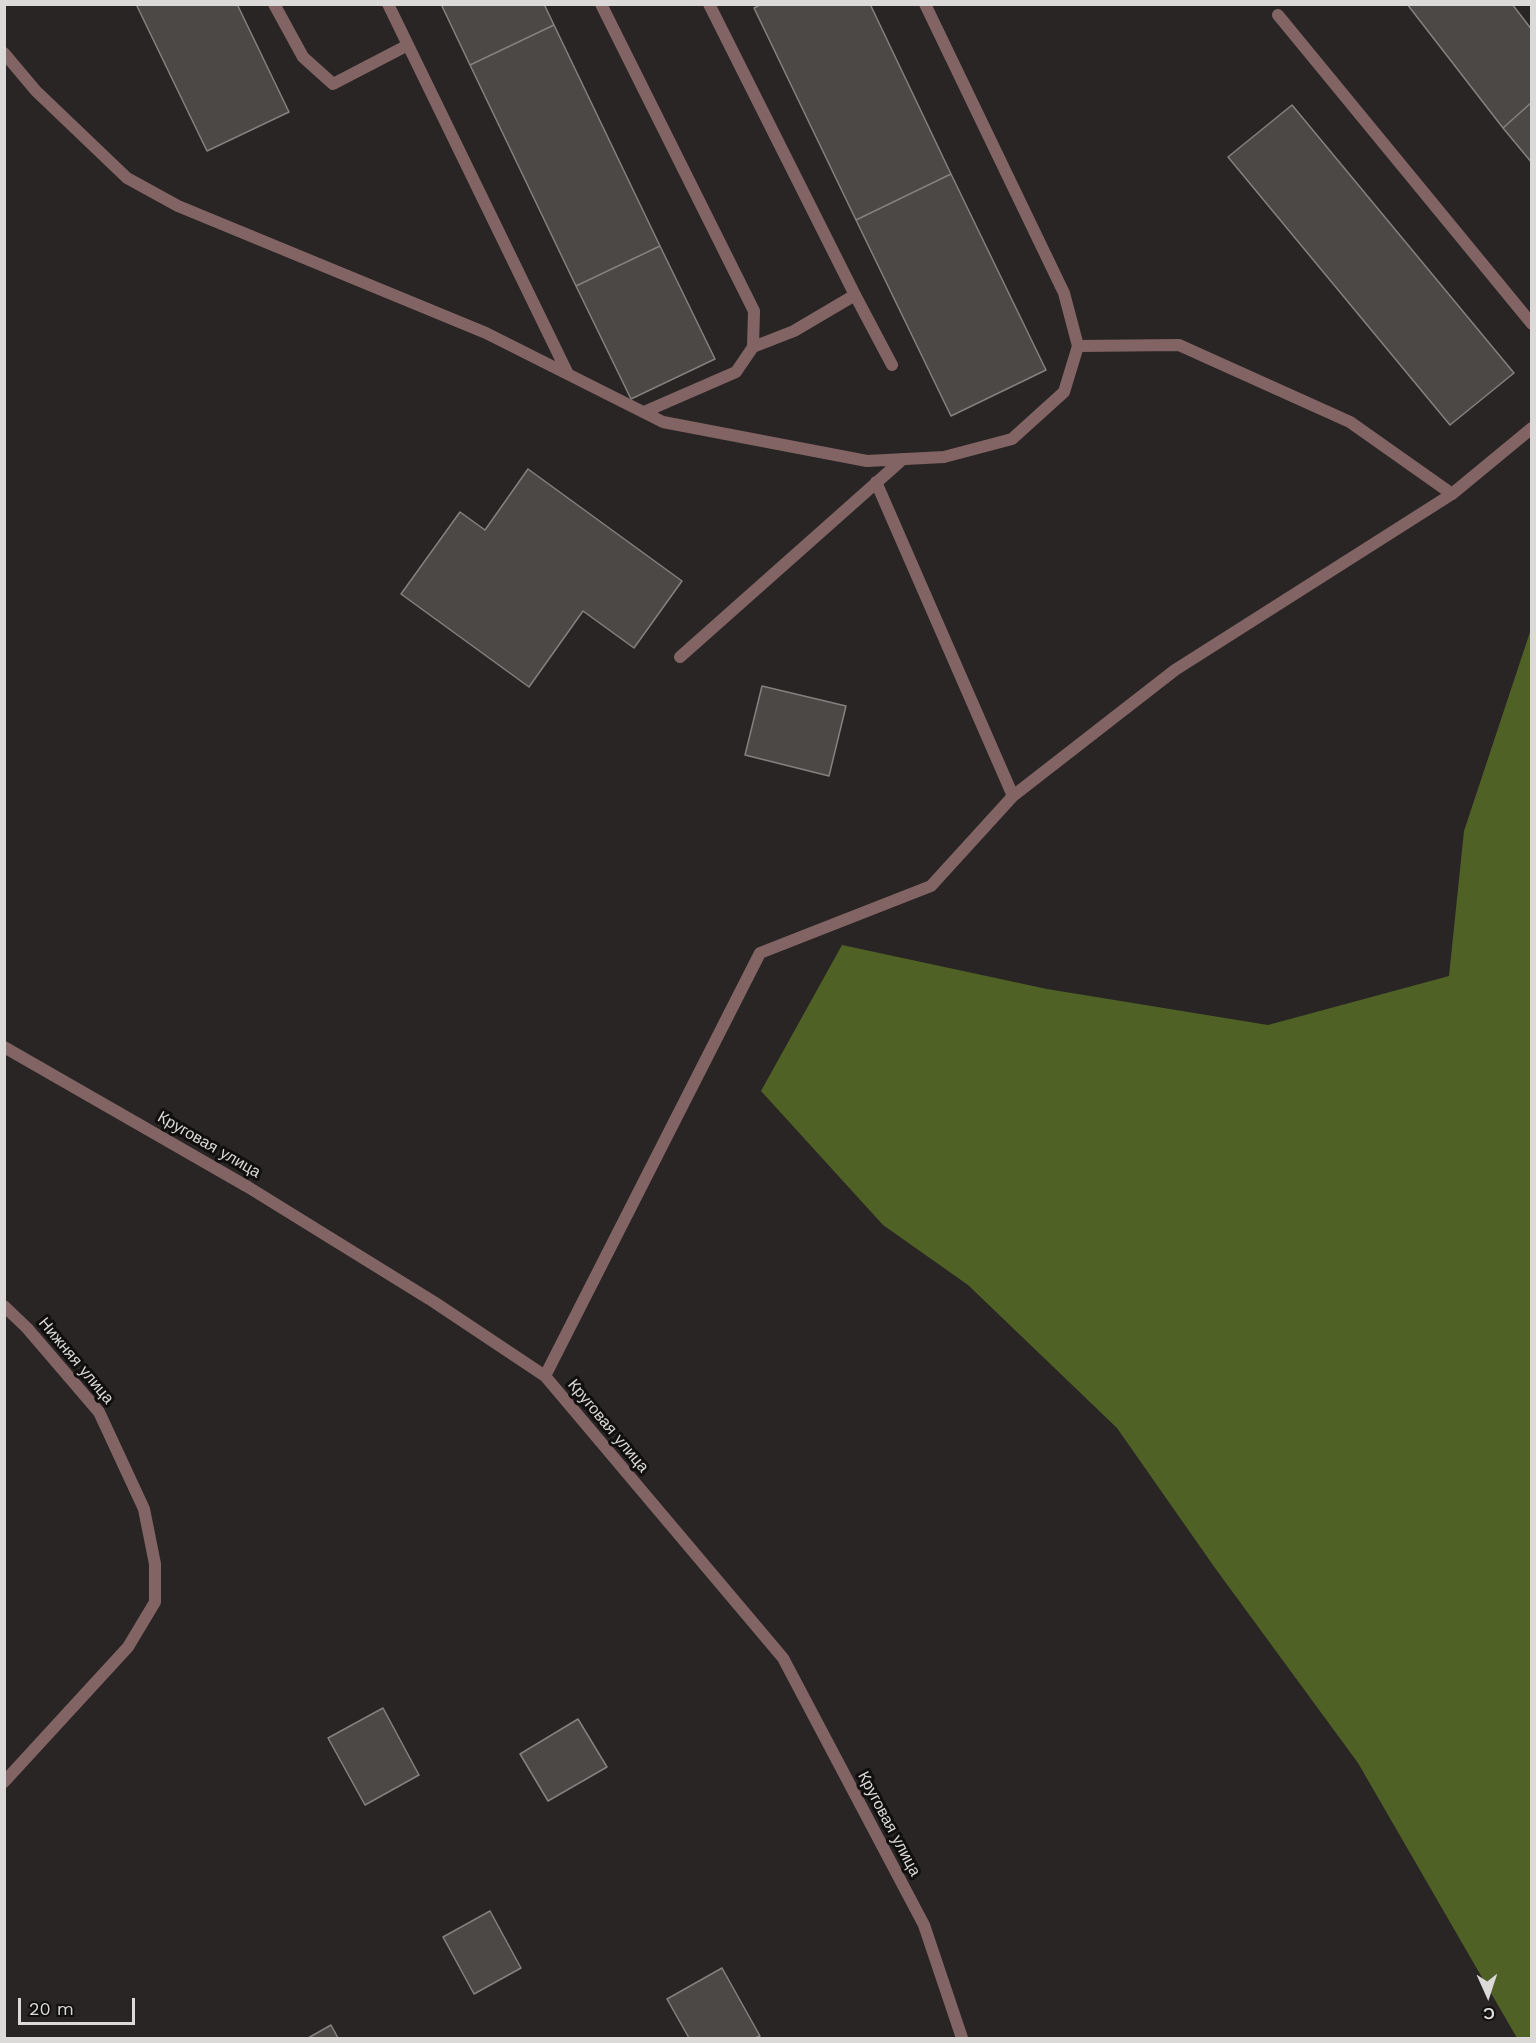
<!DOCTYPE html>
<meta charset="utf-8">
<style>
body{margin:0}
#map{position:relative;width:1536px;height:2043px;overflow:hidden;background:#282524;font-family:"Work Sans",sans-serif}
canvas{display:block}
.frame{position:absolute;inset:0;border:6px solid #dcdad9;pointer-events:none}
.north{position:absolute;left:1458px;top:1965px;width:60px;height:60px;-webkit-text-stroke:4px #100f0e;paint-order:stroke;rotate:177deg;font-size:16px;font-weight:700;line-height:24px;text-align:center;color:#dcdad9}
.north::after{content:'';display:block;margin:auto;width:21px;height:27px;background:#dcdad9;clip-path:polygon(50% 0,100% 100%,50% 72%,0 100%)}
.scale{position:absolute;left:18px;top:1998px;width:117px;height:27px;box-sizing:border-box;border:3px solid #dcdad9;border-top:0;padding-left:8px;font-size:18px;line-height:21px;white-space:nowrap;color:#dcdad9;-webkit-text-stroke:4px #100f0e;paint-order:stroke}
</style>
<div id="map">
<canvas width="1536" height="2043"></canvas>
<div class="frame"></div>
<div class="north">С</div>
<div class="scale">20 m</div>
</div>
<script>
const ctx = document.querySelector('canvas').getContext('2d');
ctx.lineJoin = 'round';
function fill(path, color) {
  ctx.fillStyle = color;
  ctx.fill(path, 'evenodd');
}
function toPath(rows) {
  const path = new Path2D();
  for (const r of rows) {
    path.moveTo(r[0], r[1]);
    for (let i = 2; i < r.length; i += 2) path.lineTo(r[i], r[i + 1]);
  }
  return path;
}
function strokePath(path, color, width, dash) {
  ctx.strokeStyle = color;
  ctx.lineWidth = width;
  ctx.lineCap = dash ? 'butt' : 'round';
  ctx.setLineDash(dash || []);
  ctx.stroke(path);
}
function drawText(font, color, halo, rows, align = 'center') {
  ctx.font = font + ' "Work Sans",sans-serif';
  ctx.lineWidth = 6;
  ctx.setLineDash([]);
  ctx.textBaseline = 'middle';
  ctx.strokeStyle = halo;
  ctx.fillStyle = color;
  for (const [text, x, y, turn = 0] of rows) {
    ctx.save();
    ctx.translate(x, y);
    ctx.rotate((+turn || 0) * Math.PI / 180);
    ctx.textAlign = isNaN(turn) ? turn : align;
    if (halo) ctx.strokeText(text, 0, 0);
    ctx.fillText(text, 0, 0);
    ctx.restore();
  }
}
fill(toPath([
 [1531,629,1532,2038,1517,2038,1358,1763,1215,1568,1117,1428,968,1285,883,1225,761,1091,842,945,1047,989,1268,1025,1449,976,1464,831]
]), '#506125');
const building = toPath([
 [136,4,237,4,289,112,207,151,136,4],
 [441,4,544,4,554,25,470,65,441,4],
 [762,4,870,4,951,174,856,220,754,8,762,4],
 [1407,4,1512,4,1532,30,1532,102,1503,128,1407,4],
 [554,25,660,246,576,286,470,65,554,25],
 [1532,102,1532,163,1503,128,1532,102],
 [1292,105,1514,373,1450,425,1228,157,1292,105],
 [951,174,1046,370,951,416,856,220,951,174],
 [660,246,715,359,631,399,576,286,660,246],
 [528,469,682,581,634,648,583,611,529,687,401,594,460,512,485,530,528,469],
 [762,686,846,706,829,776,745,755,762,686],
 [383,1708,419,1775,365,1805,328,1738,383,1708],
 [578,1719,607,1767,548,1801,520,1754,578,1719],
 [490,1911,521,1968,474,1994,443,1937,490,1911],
 [722,1968,760,2036,755,2038,689,2038,667,1999,722,1968],
 [331,2025,338,2038,308,2038,331,2025]
]);
fill(building, '#4b4846');
strokePath(building, '#858180', 1.5);
strokePath(toPath([
 [274,4,303,57,333,84,408,45],
 [388,4,568,374],
 [601,4,754,311,753,347,736,372,644,412],
 [709,4,855,295,892,365],
 [1278,15,1532,324],
 [4,53,36,91,127,178,178,206,486,333,663,422,867,461,944,457,1012,439,1064,392,1078,346,1064,293,925,4],
 [1078,346,1179,345,1350,422,1452,494,1532,428],
 [753,347,794,331,855,295],
 [876,482,1013,796],
 [680,657,903,459],
 [4,1047,248,1187,434,1302,545,1376,783,1658,924,1925,962,2038],
 [545,1376,760,953,931,886,1013,796,1175,670,1452,494]
]), '#836464', 12);
strokePath(toPath([
 [4,1306,27,1328,99,1412,144,1509,155,1564,155,1602,128,1647,4,1782]
]), '#836464', 12);
drawText('16px', '#dcdad9', '#100f0e', [
 ["Круговая улица",209,1145,30],
 ["Нижняя улица",76,1361,50],
 ["Круговая улица",608,1426,50],
 ["Круговая улица",889,1824,62]
]);
</script>
